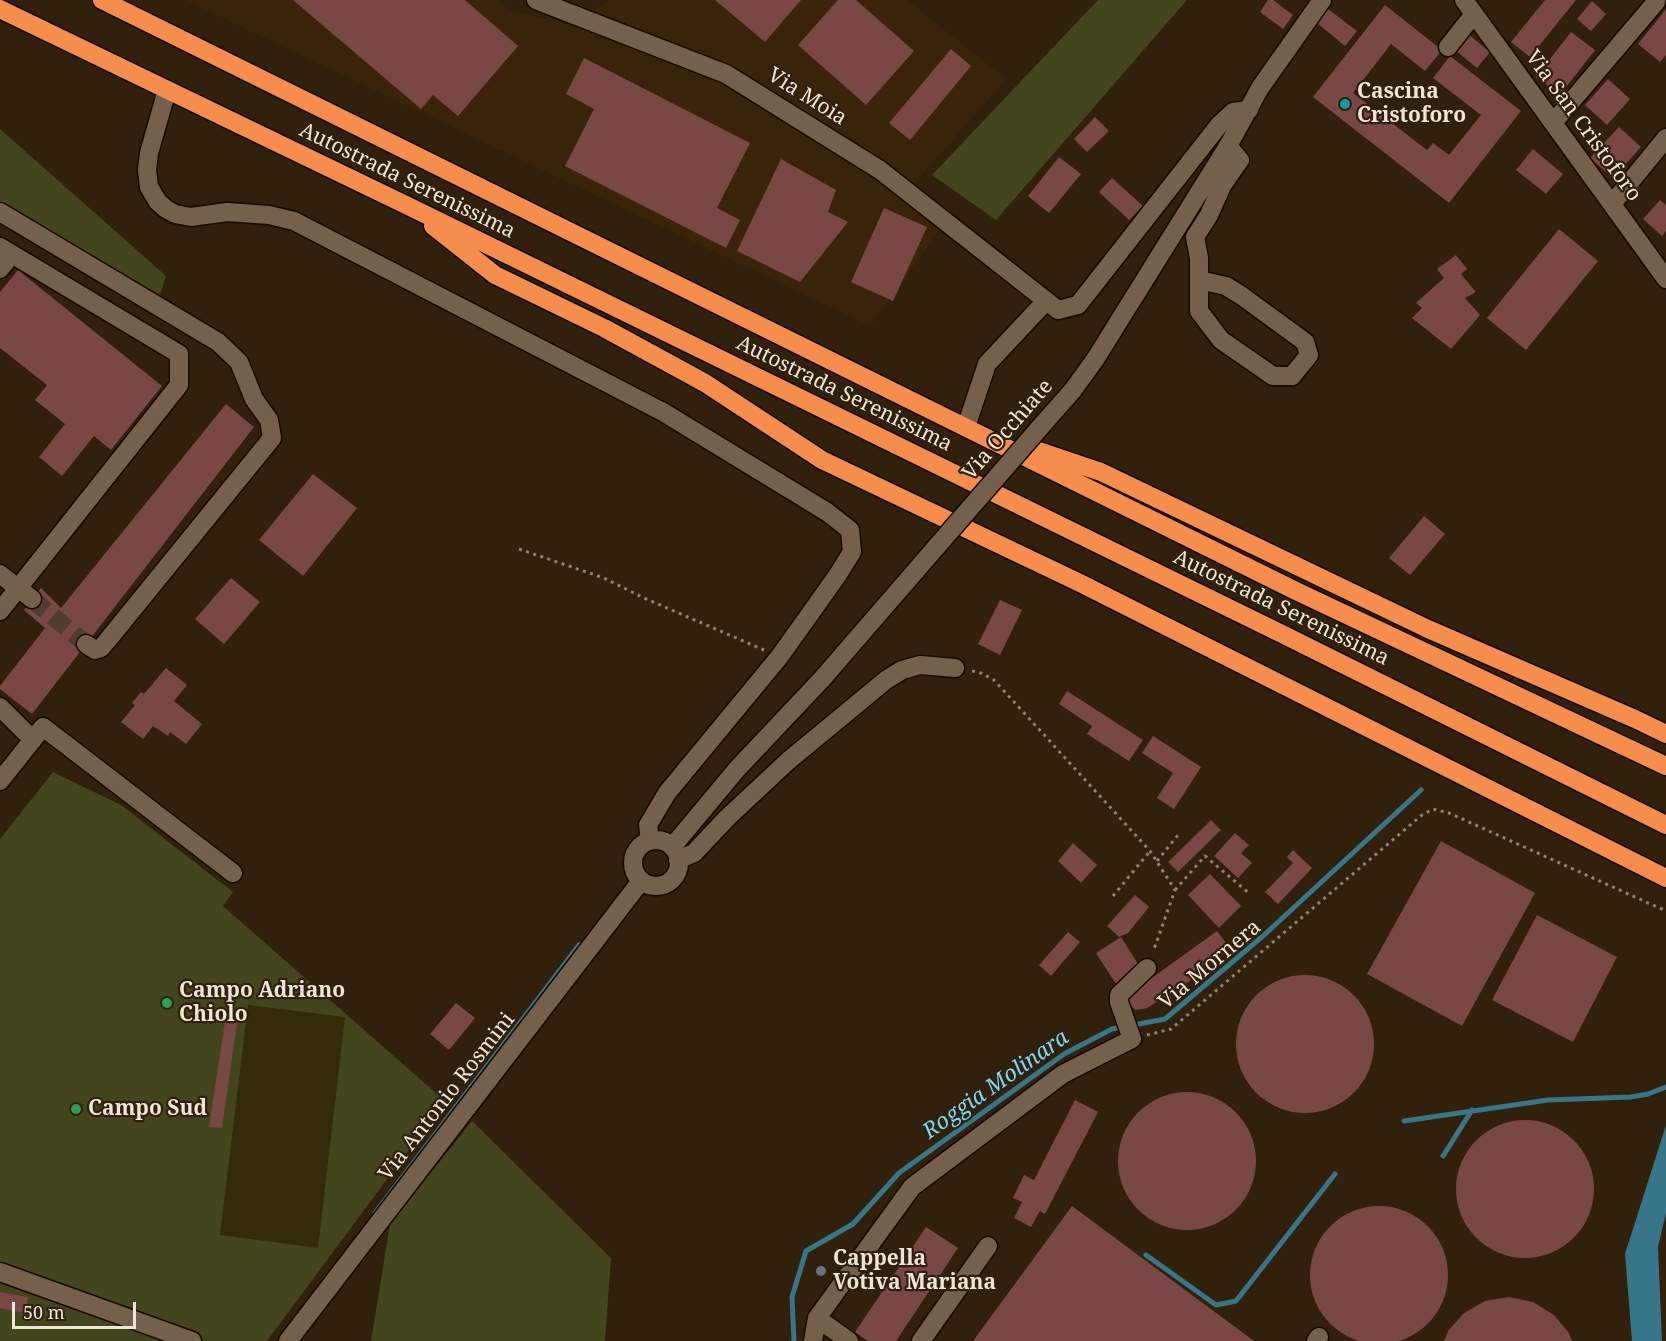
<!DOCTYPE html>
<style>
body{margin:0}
#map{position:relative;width:1666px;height:1341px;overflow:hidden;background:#31200c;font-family:"Noto Serif",serif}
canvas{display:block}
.scale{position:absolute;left:12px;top:1302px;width:124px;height:27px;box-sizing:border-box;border:3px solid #f0e5d9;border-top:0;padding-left:8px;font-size:18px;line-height:21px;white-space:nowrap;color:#f0e5d9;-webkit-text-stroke:4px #31200c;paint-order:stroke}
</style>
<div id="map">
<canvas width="1666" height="1341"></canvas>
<div class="scale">50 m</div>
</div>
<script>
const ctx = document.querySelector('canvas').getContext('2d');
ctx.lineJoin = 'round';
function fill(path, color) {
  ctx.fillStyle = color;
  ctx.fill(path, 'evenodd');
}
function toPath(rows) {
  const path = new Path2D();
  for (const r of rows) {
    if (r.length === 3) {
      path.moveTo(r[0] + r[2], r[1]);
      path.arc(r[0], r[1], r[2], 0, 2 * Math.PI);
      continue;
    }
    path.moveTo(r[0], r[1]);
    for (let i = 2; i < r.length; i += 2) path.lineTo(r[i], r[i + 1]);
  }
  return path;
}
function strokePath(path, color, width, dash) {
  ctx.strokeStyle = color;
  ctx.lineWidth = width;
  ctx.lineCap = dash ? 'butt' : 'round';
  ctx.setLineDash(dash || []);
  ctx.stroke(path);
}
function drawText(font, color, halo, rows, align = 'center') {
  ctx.font = font + ' "Noto Serif",serif';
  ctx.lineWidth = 4.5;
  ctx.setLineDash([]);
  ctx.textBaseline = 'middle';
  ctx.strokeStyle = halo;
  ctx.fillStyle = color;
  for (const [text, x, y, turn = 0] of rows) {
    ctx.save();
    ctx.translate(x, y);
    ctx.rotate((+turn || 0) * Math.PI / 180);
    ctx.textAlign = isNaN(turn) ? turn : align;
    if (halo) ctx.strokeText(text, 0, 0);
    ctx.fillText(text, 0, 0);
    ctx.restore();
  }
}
fill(toPath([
 [185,0,498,0,510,10,567,24,610,0,907,0,1007,79,902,197,940,230,870,326]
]), '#392409');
fill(toPath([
 [1098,0,1187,0,996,220,932,175],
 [0,129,166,276,160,295,0,202],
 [53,772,121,805,233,892,223,906,445,1101,267,1341,0,1341,0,839],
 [472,1121,611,1258,605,1341,371,1341,390,1224]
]), '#43451d');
fill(toPath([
 [248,1005,345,1017,318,1248,220,1235]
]), '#332b0a');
fill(toPath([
 [1666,1125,1666,1213,1658,1247,1662,1341,1632,1341,1625,1254]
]), '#377688');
strokePath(toPath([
 [1404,1121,1548,1100,1631,1097,1648,1094,1666,1087],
 [1443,1156,1472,1110],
 [375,1213,579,945],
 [1146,1255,1216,1305,1236,1301,1335,1174],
 [794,1341,792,1297,806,1251,853,1224,899,1173,1064,1054,1112,1029,1165,1019,1263,936,1421,790]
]), '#377688', 5);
fill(toPath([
 [293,0,465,0,518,46,458,116,433,95,421,109],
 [715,0,801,0,765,42],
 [838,0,856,0,914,51,866,105,798,45],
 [1268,0,1273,0,1293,15,1283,29,1260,12],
 [1545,0,1576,0,1530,57,1511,42],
 [1592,1,1606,14,1591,31,1577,19],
 [1385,5,1442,50,1425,71,1391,44,1353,93,1427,150,1433,143,1449,155,1481,115,1433,78,1450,56,1521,111,1449,203,1313,97],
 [1328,9,1357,31,1345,46,1317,23],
 [1666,9,1666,55,1660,62,1638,44],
 [1571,32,1595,50,1560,95,1536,77],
 [1468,34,1490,52,1477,68,1455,50],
 [951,49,971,66,910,140,889,123],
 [584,58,750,143,717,208,740,220,726,248,565,166,594,109,566,94],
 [1608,79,1630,99,1607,125,1585,105],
 [1095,117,1109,131,1087,152,1074,139],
 [1619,127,1641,147,1613,178,1590,158],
 [1533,149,1563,174,1546,194,1516,170],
 [1059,157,1081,174,1049,213,1028,196],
 [781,159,836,190,828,212,848,222,800,282,737,251],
 [1112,178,1143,206,1129,220,1099,192],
 [1660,200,1666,205,1666,231,1662,236,1643,219],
 [884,208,927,227,893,301,851,282],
 [1559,229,1598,261,1526,350,1487,318],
 [1456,255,1467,269,1461,274,1476,292,1465,298,1480,315,1451,349,1412,318,1422,308,1416,303,1444,278,1437,269],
 [18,270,162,386,111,450,94,436,62,476,39,457,65,424,35,400,47,385,0,348,0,292],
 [226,404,254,427,32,714,0,689,0,686,45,628,24,610,41,588,61,608],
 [313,474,357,508,303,576,259,540],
 [1424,516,1445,534,1410,575,1389,558],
 [231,578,260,602,224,644,195,619],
 [1000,600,1022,610,1000,655,978,644],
 [166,668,187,685,174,701,202,724,186,744,170,732,168,736,153,726,143,739,121,722,135,705,132,703,141,692,144,694],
 [1067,691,1143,740,1129,761,1087,734,1092,726,1059,704],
 [1153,736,1201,767,1174,809,1157,798,1173,773,1142,753],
 [1211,820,1221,830,1178,872,1168,862],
 [1235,833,1249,845,1241,853,1252,863,1238,878,1214,856],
 [1441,841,1535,893,1462,1026,1367,974],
 [1073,843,1097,865,1081,883,1058,861],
 [1293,850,1312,868,1278,904,1265,892,1293,863,1287,857],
 [1210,874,1241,906,1219,928,1188,895],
 [1135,895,1149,907,1128,933,1119,937,1107,926],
 [1537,915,1617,957,1573,1042,1492,1000],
 [1217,931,1229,947,1199,975,1147,1008,1135,1010,1124,998],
 [1068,932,1080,942,1051,976,1039,965],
 [1121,937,1138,964,1132,968,1137,975,1118,987,1096,953],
 [1305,1044,69],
 [456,1003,475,1018,449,1050,430,1034],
 [225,1021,237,1023,222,1128,209,1127],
 [1187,1161,69],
 [1075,1100,1098,1112,1045,1214,1040,1211,1031,1227,1014,1218,1022,1202,1013,1198,1024,1175,1034,1180],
 [1525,1189,69],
 [1072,1206,1254,1341,973,1341],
 [1379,1275,69],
 [926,1227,958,1248,896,1341,868,1341,855,1332],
 [0,1292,28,1297,25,1313,0,1308],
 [1509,1297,1533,1302,1554,1315,1569,1333,1572,1341,1444,1341,1448,1331,1464,1313,1485,1301]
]), '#794744');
strokePath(toPath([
 [32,599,86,644]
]), '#4e3e2b', 18, [18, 9]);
const minor = toPath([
 [536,0,726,74,880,170,1058,310,1078,305,1219,125,1233,112,1249,110],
 [1464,0,1666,279],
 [1448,47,1474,14],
 [167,90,149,153,147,170,149,187,158,202,166,209,175,214,191,217,227,212,269,215,294,221,663,412,827,512,850,530,852,552,837,576,780,656,667,793,648,825,650,841],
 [1553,123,1656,2],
 [1612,204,1666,138],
 [0,212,218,342,239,362,254,399,269,420,272,438,107,641,101,648,95,650,86,644],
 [0,247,179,354,179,385,0,611],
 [0,269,12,254],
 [1199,280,1226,286,1242,296,1305,342,1309,355,1292,376,1273,376,1221,340,1199,311,1199,258,1195,237,1209,215,1222,186,1240,160,1228,146],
 [1043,424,1073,390,1096,358,1228,146,1260,88,1322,0],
 [966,427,987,364,1045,302],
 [0,574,32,599],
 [0,707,33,740],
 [0,781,43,727,233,873],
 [656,863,23],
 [672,847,737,769,822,679,938,545],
 [678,860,694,853,727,818,788,761,886,680,902,670,920,665,955,668],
 [0,1272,192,1341],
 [817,1318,849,1341],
 [288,1341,641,881],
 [813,1341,817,1318,912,1187,1063,1074,1132,1039,1119,1002,1119,995,1147,968],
 [921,1341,988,1246],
 [1316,1341,1319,1337]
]);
const highway = toPath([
 [102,0,1296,591,1666,766],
 [0,9,406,205,1280,633,1666,825],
 [433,226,495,275,604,328,705,383,822,460,1080,583,1666,878],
 [1030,448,1101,472,1428,629,1635,719,1666,734]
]);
strokePath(minor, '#180900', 21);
strokePath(highway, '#180900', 21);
strokePath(toPath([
 [519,549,604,578,644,598,764,650],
 [972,671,981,673,994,680,1150,851,1175,890,1153,952],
 [1157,861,1178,835],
 [1175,890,1205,856,1250,894],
 [1113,896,1150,851],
 [1147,1035,1171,1029,1422,815,1433,809,1449,813,1666,911]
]), '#8f8170', 3, [3, 4.5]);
strokePath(minor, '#75614b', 18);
strokePath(highway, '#f58d4c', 18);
const minorBridge = toPath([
 [938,545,1043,424]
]);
strokePath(minorBridge, '#180900', 21, []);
strokePath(minorBridge, '#75614b', 18);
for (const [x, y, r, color] of [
 [1345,104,6,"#0f9aa8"],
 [167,1003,6,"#2e9e5b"],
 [76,1109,6,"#2e9e5b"],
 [821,1271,6,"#6b7280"]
]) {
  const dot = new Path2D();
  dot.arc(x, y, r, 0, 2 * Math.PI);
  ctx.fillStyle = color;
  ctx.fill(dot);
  strokePath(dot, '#31200c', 2);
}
drawText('bold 21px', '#f0e5d9', '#31200c', [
 ["Cascina",1357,92],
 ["Cristoforo",1357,116],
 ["Campo Adriano",179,991],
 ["Chiolo",179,1015],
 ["Campo Sud",88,1109],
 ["Cappella",833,1259],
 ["Votiva Mariana",833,1283]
], 'left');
drawText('21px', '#f0e5d9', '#31200c', [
 ["Via Moia",807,97,32],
 ["Via San Cristoforo",1583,126,54],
 ["Autostrada Serenissima",407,181,26],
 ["Autostrada Serenissima",844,394,26],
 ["Via Occhiate",1008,430,-49],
 ["Autostrada Serenissima",1281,608,26],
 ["Via Mornera",1210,965,-40],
 ["Via Antonio Rosmini",447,1097,-52]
]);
drawText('italic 22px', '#78daf6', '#31200c', [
 ["Roggia Molinara",996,1085,-35]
]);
</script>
